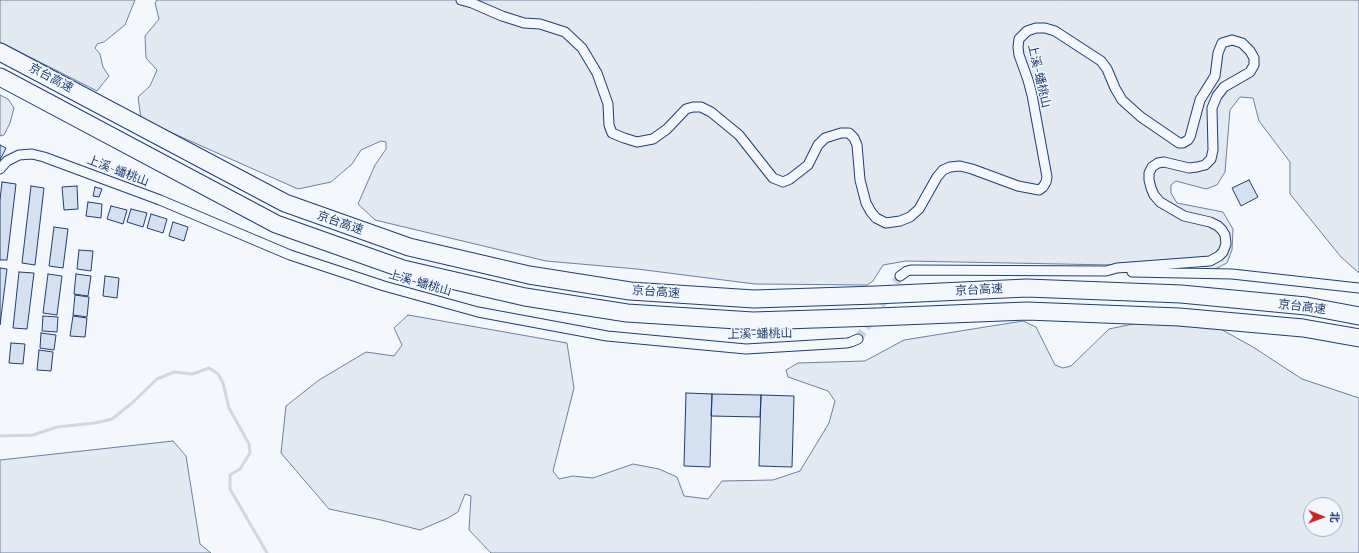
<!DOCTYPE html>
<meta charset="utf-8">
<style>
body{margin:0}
#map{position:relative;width:1359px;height:553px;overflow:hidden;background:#f4f7fb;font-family:Raleway,"Noto Sans SC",sans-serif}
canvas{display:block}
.north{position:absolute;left:1303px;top:497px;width:40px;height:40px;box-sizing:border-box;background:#f4f7fb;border:1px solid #9eadc5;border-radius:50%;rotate:91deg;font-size:11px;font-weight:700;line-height:16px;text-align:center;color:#1d3f73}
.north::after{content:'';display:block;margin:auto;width:14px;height:18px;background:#c62828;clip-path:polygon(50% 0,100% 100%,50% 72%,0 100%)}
</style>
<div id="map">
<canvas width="1359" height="553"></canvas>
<div class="north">北</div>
</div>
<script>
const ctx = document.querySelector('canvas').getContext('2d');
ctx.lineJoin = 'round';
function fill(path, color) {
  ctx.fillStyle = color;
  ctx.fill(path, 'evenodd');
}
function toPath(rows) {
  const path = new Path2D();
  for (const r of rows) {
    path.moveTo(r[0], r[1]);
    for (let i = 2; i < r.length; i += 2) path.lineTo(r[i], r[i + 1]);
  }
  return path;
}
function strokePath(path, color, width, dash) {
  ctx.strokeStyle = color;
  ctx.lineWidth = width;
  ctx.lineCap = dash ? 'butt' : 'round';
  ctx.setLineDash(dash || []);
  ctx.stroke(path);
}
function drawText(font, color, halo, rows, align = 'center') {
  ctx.font = font + ' Raleway,"Noto Sans SC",sans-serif';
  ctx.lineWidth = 3;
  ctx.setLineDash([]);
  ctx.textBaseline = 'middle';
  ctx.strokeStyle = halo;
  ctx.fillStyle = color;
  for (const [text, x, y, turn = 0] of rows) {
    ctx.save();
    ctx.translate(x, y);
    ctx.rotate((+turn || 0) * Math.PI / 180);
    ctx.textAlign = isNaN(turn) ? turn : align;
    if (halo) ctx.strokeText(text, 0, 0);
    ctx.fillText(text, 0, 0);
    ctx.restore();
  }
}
const green = toPath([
 [0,0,135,0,125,25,104,42,97,44,95,48,100,54,103,67,109,76,97,91,0,42,0,0],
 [157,0,1359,0,1359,273,1341,257,1290,194,1290,162,1259,121,1253,98,1240,97,1230,110,1225,172,1217,185,1206,189,1176,181,1171,185,1171,193,1177,203,1223,212,1233,229,1232,250,1227,263,1209,272,1113,265,906,261,883,265,873,281,867,285,755,284,637,269,546,261,375,220,358,204,375,165,386,149,386,142,381,141,361,150,352,164,331,182,298,189,141,119,138,97,150,86,157,70,146,58,145,36,159,19,155,3,157,0],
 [0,95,8,99,14,108,10,123,4,135,0,136,0,95],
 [408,315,567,343,574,388,553,471,559,479,573,476,593,478,633,464,659,469,677,477,684,496,708,499,722,481,773,480,800,471,829,423,835,401,828,391,788,377,786,370,798,363,865,361,904,340,1023,321,1036,327,1055,365,1063,368,1071,366,1109,329,1147,321,1217,327,1253,347,1302,379,1359,398,1359,553,491,553,469,530,471,496,465,494,458,512,448,518,420,530,381,520,329,509,281,453,286,406,319,380,366,352,394,356,402,345,394,328,408,315],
 [1311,505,1335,505,1335,529,1311,529,1311,505],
 [173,441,186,456,200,544,211,553,0,553,0,460,173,441]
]);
fill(green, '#e3e9f0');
strokePath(green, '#687fa3', 1);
strokePath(toPath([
 [0,436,33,435,57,427,95,423,112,419,132,403,157,379,174,372,193,374,209,368,218,374,223,383,229,408,249,444,250,453,240,469,230,475,230,489,267,553]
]), '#cfd7e4', 3);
const building = toPath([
 [0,145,6,148,0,160,0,145],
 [1249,180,1258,197,1241,206,1232,188,1249,180],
 [2,182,16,184,7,260,0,260,0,200,2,182],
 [31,186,44,188,35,265,22,263,31,186],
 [77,186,78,209,64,210,62,187,77,186],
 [95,187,102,189,99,197,93,196,95,187],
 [88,202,102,204,101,218,86,216,88,202],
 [111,206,127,210,123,224,107,219,111,206],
 [131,209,147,213,143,227,127,222,131,209],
 [151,214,167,219,163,233,147,228,151,214],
 [173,222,188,227,184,241,169,236,173,222],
 [54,227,68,229,63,268,49,266,54,227],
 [79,250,93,251,91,271,77,269,79,250],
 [0,268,7,269,0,325,0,268],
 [19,272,34,273,27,329,13,328,19,272],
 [48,274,62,276,57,315,43,313,48,274],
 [76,274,91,276,88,296,74,294,76,274],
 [105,276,119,278,117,298,103,296,105,276],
 [75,295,89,297,87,317,73,315,75,295],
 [43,316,58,317,57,332,42,331,43,316],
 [73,316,87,318,85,337,70,336,73,316],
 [41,333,56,335,54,350,40,348,41,333],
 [11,343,25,344,23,364,9,363,11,343],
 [39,350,53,352,51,371,37,370,39,350],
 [686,393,712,394,710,467,684,466,686,393],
 [712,394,761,395,760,417,711,416,712,394],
 [761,395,794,396,792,467,759,466,761,395]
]);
fill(building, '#d5e0f0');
strokePath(building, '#1d3f73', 1);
strokePath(toPath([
 [858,339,900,276]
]), '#c9d2e0', 9, [9, 4.5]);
const minor = toPath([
 [461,0,472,3,502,16,524,23,540,24,565,32,582,48,597,73,608,104,609,125,612,133,624,138,637,142,653,139,667,129,686,109,693,107,701,107,711,112,739,135,773,178,783,182,790,179,808,165,818,145,825,138,841,133,849,133,854,138,857,145,860,180,866,203,871,212,876,218,886,223,900,221,910,217,919,209,937,177,943,170,950,167,960,166,972,169,1018,186,1039,190,1043,187,1046,182,1047,177,1032,95,1028,80,1019,55,1018,47,1019,39,1027,31,1036,28,1045,28,1055,31,1101,61,1107,69,1115,88,1122,100,1141,117,1179,143,1183,143,1188,140,1190,137,1200,100,1215,76,1218,53,1222,43,1232,40,1242,43,1250,51,1254,58,1254,65,1250,72,1224,87,1217,96,1212,108,1213,150,1211,159,1205,165,1197,167,1189,168,1164,162,1158,163,1152,167,1149,173,1149,180,1151,188,1154,195,1160,202,1184,216,1210,222,1218,226,1222,230,1225,235,1226,244,1223,252,1219,256,1210,261,1117,268,1106,271,911,270,907,271,900,276],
 [0,169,7,161,19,155,32,154,44,157,160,200,290,255,384,286,478,312,607,336,746,349,847,343,851,342,858,339],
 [1132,272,1232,274,1359,288]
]);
const motorway = toPath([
 [0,52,285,203,409,247,529,275,630,291,754,299,876,295,1027,288,1181,294,1306,306,1359,316],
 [0,77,276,224,403,269,525,297,627,313,753,321,877,317,1027,311,1179,317,1303,328,1359,338]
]);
strokePath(minor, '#1d3f73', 11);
strokePath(motorway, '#1d3f73', 19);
strokePath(minor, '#f4f7fb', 9);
strokePath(motorway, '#f4f7fb', 17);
drawText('12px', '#1d3f73', '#f4f7fb', [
 ["上溪-蟠桃山",1039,76,77],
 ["京台高速",51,78,28],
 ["上溪-蟠桃山",118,171,21],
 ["京台高速",340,223,19],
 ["上溪-蟠桃山",420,283,16],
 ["京台高速",979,290,-3],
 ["京台高速",656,292,4],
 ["京台高速",1302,307,7],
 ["上溪-蟠桃山",760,334,-1]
]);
</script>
